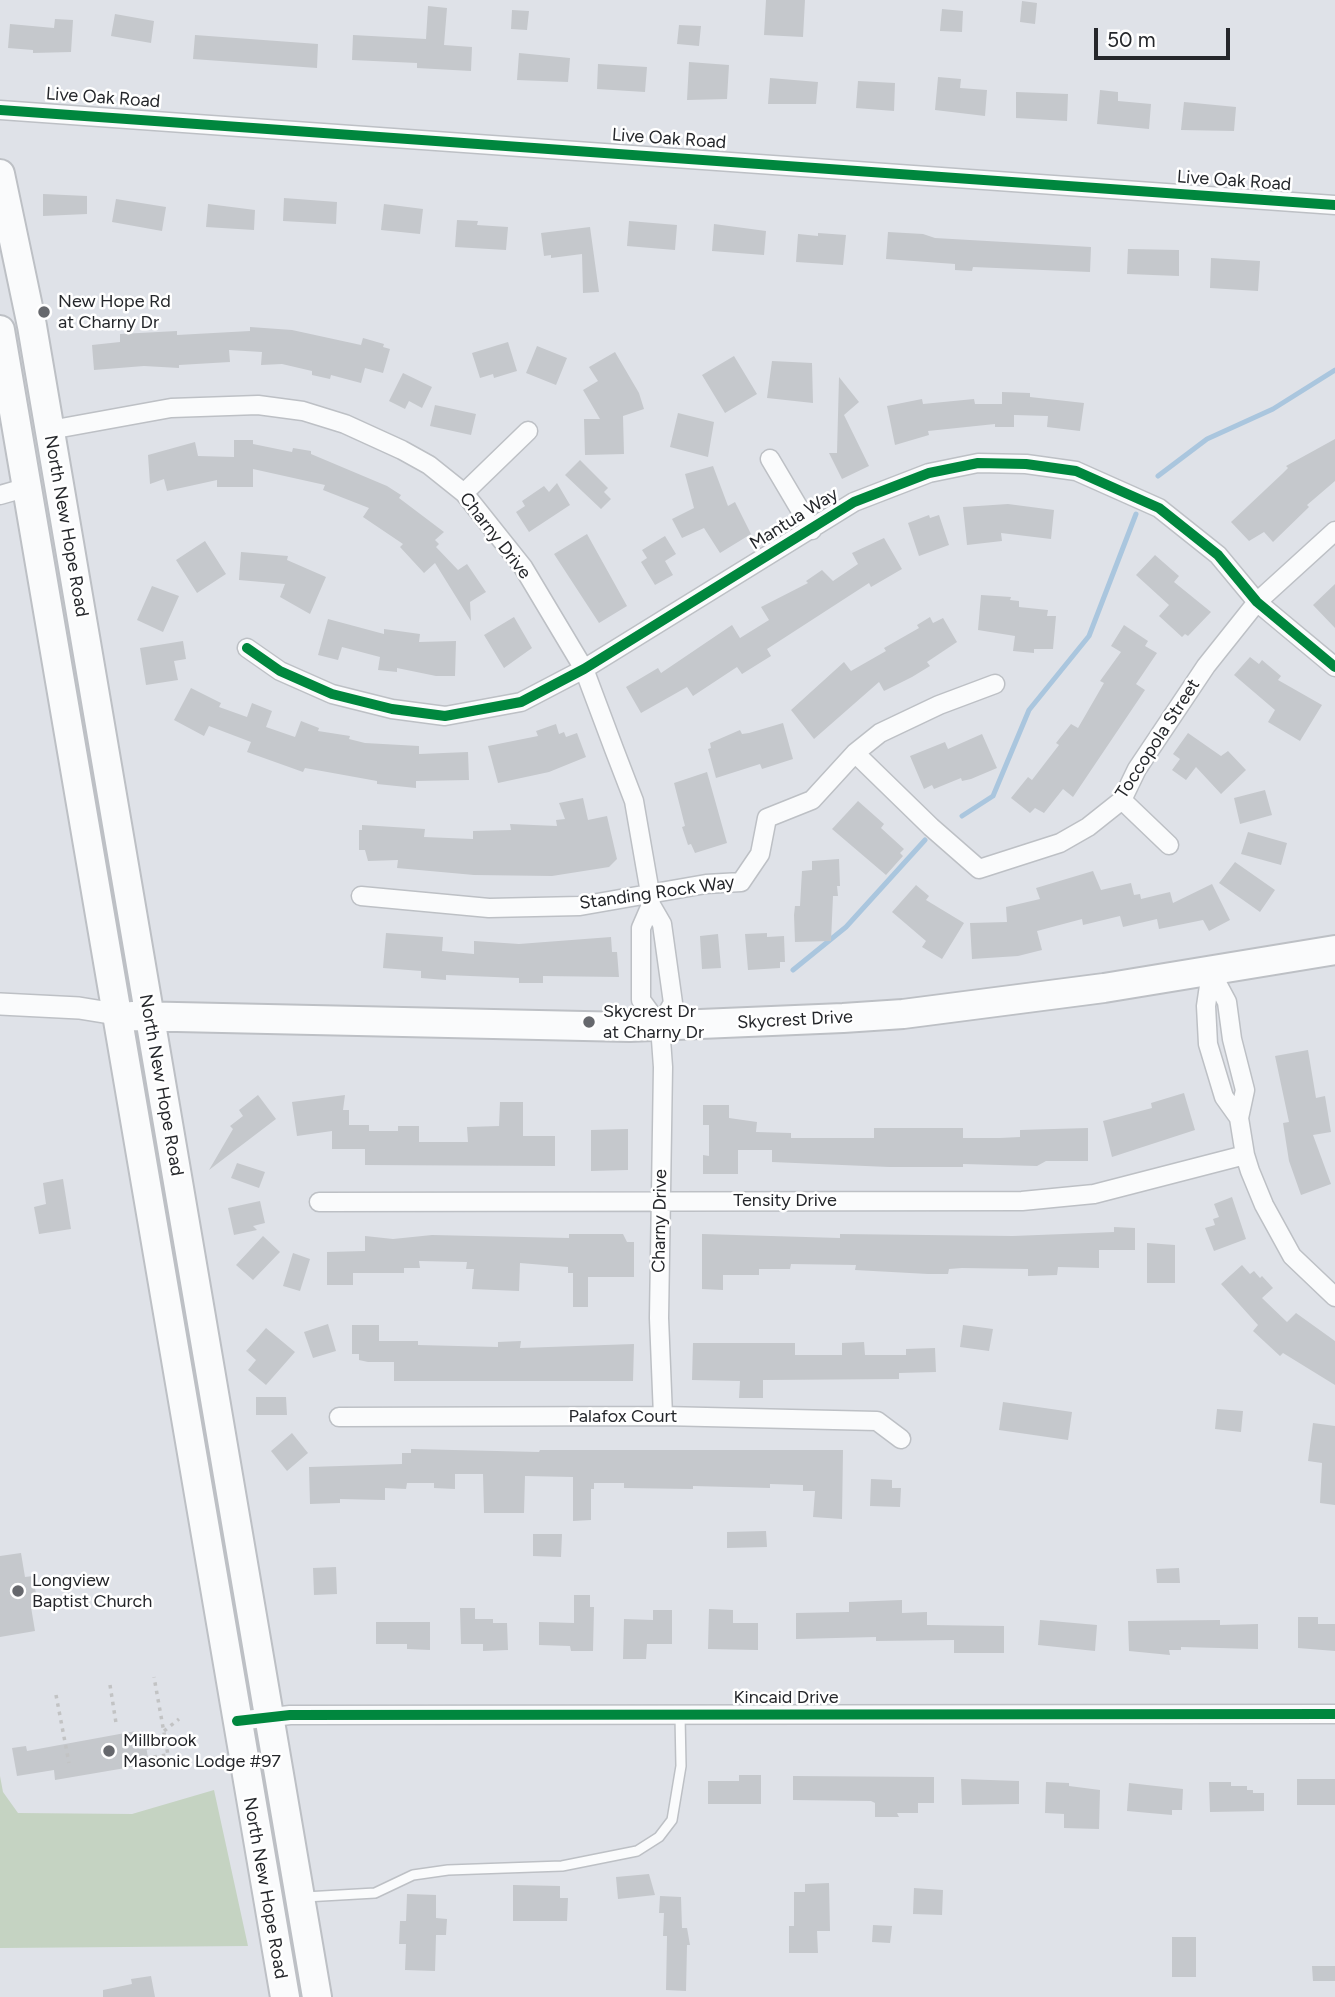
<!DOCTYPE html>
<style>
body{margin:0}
#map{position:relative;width:1335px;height:1997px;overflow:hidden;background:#dfe2e8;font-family:Figtree,sans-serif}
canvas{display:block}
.scale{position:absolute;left:1094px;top:28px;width:136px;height:32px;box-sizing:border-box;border:4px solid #25272b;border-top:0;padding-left:9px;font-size:21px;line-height:24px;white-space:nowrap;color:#25272b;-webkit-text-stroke:5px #fff;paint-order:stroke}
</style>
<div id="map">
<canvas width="1335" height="1997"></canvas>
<div class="scale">50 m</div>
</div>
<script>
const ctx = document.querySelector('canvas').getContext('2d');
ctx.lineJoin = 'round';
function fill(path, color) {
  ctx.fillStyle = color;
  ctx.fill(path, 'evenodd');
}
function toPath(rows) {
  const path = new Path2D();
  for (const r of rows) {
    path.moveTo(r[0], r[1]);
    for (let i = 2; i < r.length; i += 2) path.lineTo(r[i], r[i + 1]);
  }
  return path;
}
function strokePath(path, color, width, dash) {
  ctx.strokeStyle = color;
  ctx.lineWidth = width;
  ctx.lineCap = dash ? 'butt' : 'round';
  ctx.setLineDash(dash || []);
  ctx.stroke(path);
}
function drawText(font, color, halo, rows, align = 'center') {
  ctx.font = font + ' Figtree,sans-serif';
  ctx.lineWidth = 5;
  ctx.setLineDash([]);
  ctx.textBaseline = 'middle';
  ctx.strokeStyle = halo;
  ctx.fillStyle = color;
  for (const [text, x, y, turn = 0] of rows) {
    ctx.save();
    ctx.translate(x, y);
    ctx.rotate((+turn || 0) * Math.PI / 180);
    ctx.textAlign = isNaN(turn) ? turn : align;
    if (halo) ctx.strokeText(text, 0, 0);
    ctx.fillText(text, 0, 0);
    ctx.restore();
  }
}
fill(toPath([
 [0,1776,3,1792,18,1813,132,1814,214,1790,248,1946,0,1948]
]), '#c5d3c2');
strokePath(toPath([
 [1158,476,1207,439,1273,409,1335,370],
 [962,816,993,796,1029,710,1089,636,1136,514],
 [793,970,846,927,925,840]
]), '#aac6de', 5);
fill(toPath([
 [766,0,805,0,803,37,764,35],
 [1022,1,1037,3,1035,24,1020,22],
 [428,6,447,8,444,45,472,47,471,71,417,68,417,63,352,60,353,35,426,39],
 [942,9,963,11,962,32,940,31],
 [512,10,529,11,527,30,511,29],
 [115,14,154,21,151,43,111,36],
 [55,19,73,20,71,52,33,53,33,50,8,48,10,24,54,28],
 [679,25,701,26,699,46,677,44],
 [195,35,318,44,317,68,193,59],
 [519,53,570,58,568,82,517,80],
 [689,62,729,65,727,99,687,100],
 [598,64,647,67,645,92,597,89],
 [938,77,961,79,960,88,987,90,985,116,935,110],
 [770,78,818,82,816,104,768,104],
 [858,81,895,83,894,111,856,108],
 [1100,90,1118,92,1118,101,1151,104,1149,129,1097,124],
 [1016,92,1068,94,1067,121,1016,118],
 [1184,102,1236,107,1234,131,1181,130],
 [43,194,87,196,87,214,43,216],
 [284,198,337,202,336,224,283,221],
 [116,199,166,207,162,231,112,222],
 [208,204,255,210,254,230,206,227],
 [384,204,423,209,420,234,381,230],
 [457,220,478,221,477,225,508,227,506,250,455,247],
 [629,221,677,225,675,250,627,246],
 [714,224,766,231,764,255,712,251],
 [590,227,599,292,583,293,582,254,551,258,551,255,544,256,541,233],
 [888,232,923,234,935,238,1091,247,1090,272,973,267,972,271,955,270,955,264,886,259],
 [818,233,846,235,843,265,796,262,798,234,818,236],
 [1128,249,1179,250,1179,276,1127,274],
 [1211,258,1260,261,1258,291,1210,288],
 [250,327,292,330,361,345,363,338,384,344,383,347,390,349,383,373,365,368,361,383,331,375,330,379,312,375,312,371,282,364,261,365,262,352,229,350,230,362,179,365,179,368,144,366,94,370,92,345,120,342,120,334,177,331,177,335,250,331],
 [508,342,517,371,494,378,493,374,480,378,472,353],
 [537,346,567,358,556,385,526,373],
 [615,352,639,393,644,409,623,416,624,454,585,455,584,419,600,419,583,390,598,381,589,367],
 [734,356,757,394,725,413,702,375],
 [772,361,812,363,813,403,767,398],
 [403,373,432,387,422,408,409,401,405,409,389,401],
 [839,377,859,402,844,415,869,466,842,479,829,453,837,453],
 [1002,392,1030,393,1030,397,1084,403,1080,431,1047,427,1048,416,1014,415,1014,427,995,427,995,424,928,431,929,435,895,445,887,406,922,399,923,404,974,399,975,404,1002,404],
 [435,405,476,414,471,435,430,426],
 [678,413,714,422,708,457,670,447],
 [1335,439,1335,481,1307,505,1309,507,1273,542,1264,532,1249,541,1231,522,1282,474,1288,468,1286,466],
 [234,440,253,440,253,444,292,452,293,448,311,451,311,454,387,486,401,495,399,498,444,532,435,540,439,544,436,547,458,570,467,564,486,592,470,602,471,621,435,563,424,573,400,547,403,544,363,517,369,508,323,490,325,485,253,469,253,487,217,487,217,480,167,491,164,479,150,484,148,455,195,442,198,456,234,457],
 [580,460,608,488,604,492,611,499,601,509,565,475],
 [713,466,728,506,735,502,751,534,720,553,704,528,682,538,672,519,694,508,685,474],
 [557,483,570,505,529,532,516,512,525,506,522,501,544,486,549,492],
 [1008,504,1054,510,1051,539,1001,533,1002,541,967,545,963,507],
 [929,515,930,518,939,515,949,545,919,556,908,523],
 [587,534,627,606,599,623,554,554],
 [665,536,676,554,665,561,673,575,655,585,641,562,647,558,642,550],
 [884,538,902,569,871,587,869,583,767,649,771,656,742,674,737,667,693,696,687,687,641,713,626,687,658,668,661,673,732,625,740,638,769,620,761,607,808,583,806,581,822,570,833,581,858,564,852,553],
 [205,541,226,574,197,593,176,560],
 [241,552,288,556,287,560,326,577,310,614,280,597,285,584,239,580],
 [1155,555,1179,576,1174,582,1211,612,1188,636,1185,634,1182,637,1159,616,1169,605,1136,575],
 [1335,584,1335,628,1313,605],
 [152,586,179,596,163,632,137,620],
 [981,595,1011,597,1010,600,1019,601,1019,607,1048,610,1047,616,1056,616,1053,649,1034,649,1034,653,1013,651,1015,636,978,630],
 [514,617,532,648,504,668,484,635],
 [930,617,933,623,943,618,957,642,927,662,930,666,912,677,884,691,879,682,814,739,791,710,844,662,851,671,886,651,884,648,919,628,917,625],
 [328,619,384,634,384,629,420,634,419,642,456,641,455,676,436,676,397,668,397,672,378,670,380,657,342,647,338,660,318,655],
 [1124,625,1148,641,1145,646,1157,653,1136,684,1145,690,1073,797,1063,789,1044,813,1035,808,1030,813,1011,798,1028,777,1032,780,1059,745,1056,743,1071,724,1078,728,1104,683,1100,681,1121,652,1111,646],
 [183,641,186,659,174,661,178,680,146,685,140,648],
 [1250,657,1259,664,1262,660,1281,676,1278,680,1322,705,1300,741,1268,722,1275,710,1234,675],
 [191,688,221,703,219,707,247,717,252,703,272,711,266,727,295,737,301,721,319,728,318,731,350,736,349,739,365,743,419,746,419,754,468,752,469,780,416,781,416,788,377,784,377,781,305,768,303,772,247,752,251,742,209,726,204,736,174,720],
 [783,723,793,759,762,769,760,764,716,778,708,749,711,748,710,743,740,730,742,734,749,733],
 [556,724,559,734,564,732,566,737,577,733,586,757,549,772,498,783,488,746,538,736,536,731],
 [1188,733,1221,756,1228,751,1246,770,1221,794,1196,767,1186,780,1172,770,1180,759,1173,754],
 [982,734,997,768,971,779,962,781,961,778,934,789,932,785,924,789,910,756,945,742,948,749],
 [707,772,727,843,695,853,691,844,688,845,682,827,685,826,674,783],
 [1265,790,1272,815,1240,824,1234,798],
 [583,798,588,820,607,816,617,859,609,867,552,876,474,875,397,868,398,860,368,861,365,850,359,850,359,830,362,830,362,825,425,829,424,837,473,839,473,831,511,830,510,824,557,826,556,820,565,819,559,803],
 [858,801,884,824,881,828,904,849,900,853,903,856,886,875,832,829],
 [1248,832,1287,843,1281,865,1241,854],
 [839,859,840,886,837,886,838,896,833,896,831,941,795,942,794,915,795,906,800,906,802,871,812,870,812,861],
 [1235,862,1275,890,1260,912,1219,883],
 [1093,871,1101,890,1131,883,1134,895,1140,894,1141,899,1170,892,1173,903,1212,884,1230,920,1209,931,1203,920,1159,929,1157,919,1123,927,1120,916,1083,925,1082,919,1037,931,1042,950,1018,956,972,959,970,923,1007,922,1006,907,1040,899,1036,888],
 [916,885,929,896,926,900,964,923,942,959,922,947,926,941,892,912],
 [386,933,443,937,442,951,474,954,474,941,519,944,611,937,612,952,617,952,619,977,543,976,543,983,519,983,519,978,446,975,446,980,421,978,421,971,383,968],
 [767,933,767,937,784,936,785,962,780,962,780,968,748,970,745,934],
 [718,934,721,968,702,969,700,936],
 [1308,1050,1316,1098,1325,1096,1331,1132,1313,1135,1331,1184,1301,1195,1289,1161,1283,1123,1289,1122,1275,1056],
 [1184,1093,1195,1130,1112,1157,1103,1121,1152,1108,1151,1103],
 [258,1095,276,1119,209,1170,233,1129,230,1126,243,1116,239,1110],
 [345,1095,343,1110,349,1110,349,1125,369,1125,369,1131,398,1131,398,1126,419,1126,419,1142,468,1142,467,1127,499,1126,500,1102,523,1102,523,1136,555,1136,555,1166,365,1165,365,1149,332,1149,332,1131,297,1136,292,1102],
 [703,1105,729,1105,729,1118,757,1122,756,1132,791,1133,791,1138,874,1138,874,1128,963,1128,963,1138,1000,1138,1020,1137,1020,1130,1088,1128,1088,1161,1046,1161,1037,1166,963,1164,963,1167,889,1167,772,1162,772,1150,738,1150,738,1174,703,1174,703,1155,709,1156,709,1125,703,1125],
 [628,1129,628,1170,591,1171,591,1130],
 [237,1163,265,1172,259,1188,231,1178],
 [63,1179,71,1229,39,1234,34,1207,46,1204,43,1183],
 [1232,1197,1246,1239,1214,1251,1205,1228,1215,1225,1213,1219,1219,1217,1214,1204],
 [260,1201,265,1223,253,1226,257,1230,234,1235,228,1208],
 [1114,1227,1135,1228,1135,1250,1099,1250,1099,1268,1058,1267,1057,1275,1028,1276,1028,1269,962,1268,949,1269,948,1274,928,1274,855,1270,856,1265,791,1264,790,1269,759,1269,759,1275,723,1275,723,1290,702,1289,702,1234,840,1238,840,1234,1013,1236,1114,1232],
 [569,1234,623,1234,627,1242,634,1242,634,1277,588,1277,588,1307,573,1307,573,1273,568,1273,568,1267,520,1263,519,1291,472,1289,474,1269,466,1269,467,1262,419,1261,420,1268,404,1268,404,1273,353,1273,353,1285,327,1285,327,1252,365,1251,365,1236,393,1239,432,1235,569,1238],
 [263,1236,280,1252,253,1280,236,1265],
 [1147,1243,1175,1245,1175,1283,1147,1283],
 [293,1253,310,1259,300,1291,283,1286],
 [1242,1265,1250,1274,1254,1271,1260,1278,1262,1276,1273,1288,1262,1298,1287,1322,1296,1313,1335,1341,1335,1385,1283,1353,1280,1356,1253,1331,1258,1325,1221,1284],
 [328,1324,336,1351,313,1358,304,1332],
 [352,1325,379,1325,379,1341,418,1341,418,1345,498,1347,498,1342,521,1341,520,1348,634,1344,633,1381,394,1381,394,1362,368,1362,359,1360,359,1354,352,1354],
 [963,1325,993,1329,989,1351,960,1347],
 [266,1328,295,1352,266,1385,248,1370,256,1360,246,1351],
 [864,1342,865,1355,906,1355,906,1349,935,1348,936,1372,899,1373,899,1379,763,1380,763,1398,739,1398,740,1381,692,1380,693,1343,795,1343,795,1355,842,1355,842,1343],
 [256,1397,286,1397,287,1415,256,1415],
 [1003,1402,1072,1412,1068,1440,999,1430],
 [1217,1409,1243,1411,1241,1432,1215,1429],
 [1313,1423,1335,1426,1335,1505,1320,1503,1322,1463,1308,1461],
 [292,1433,308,1453,287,1471,271,1451],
 [411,1449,539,1452,540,1450,843,1450,842,1519,813,1517,815,1491,803,1491,803,1485,770,1484,770,1488,693,1486,693,1489,624,1488,624,1483,594,1483,594,1489,591,1489,591,1520,573,1521,573,1477,525,1476,524,1513,484,1513,483,1474,455,1474,455,1489,434,1488,434,1483,407,1483,406,1489,385,1488,385,1500,340,1499,340,1503,310,1504,309,1467,402,1464,402,1453,411,1453],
 [871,1479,892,1480,892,1488,901,1488,900,1507,870,1506],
 [766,1531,767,1547,727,1548,727,1532],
 [533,1534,562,1534,561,1557,533,1556],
 [21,1553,25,1577,33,1576,38,1606,31,1607,35,1631,0,1637,0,1556],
 [336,1567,337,1594,314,1595,313,1568],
 [1179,1568,1180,1583,1157,1583,1156,1569],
 [574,1595,590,1595,590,1607,594,1607,593,1651,571,1651,570,1646,539,1645,539,1622,574,1623],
 [902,1600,902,1613,927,1612,927,1625,1004,1626,1004,1653,954,1653,954,1640,876,1641,876,1637,796,1639,796,1613,849,1612,849,1602],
 [460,1608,475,1608,475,1619,493,1619,493,1623,507,1623,508,1650,483,1651,483,1644,461,1644],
 [709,1609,733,1610,733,1623,758,1623,758,1650,708,1649],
 [653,1610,672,1610,672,1644,647,1644,646,1659,623,1659,624,1619,653,1620],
 [1298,1617,1318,1617,1318,1624,1335,1624,1335,1651,1298,1648],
 [1040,1620,1097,1625,1095,1651,1038,1645],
 [1220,1620,1220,1625,1258,1624,1258,1649,1181,1647,1181,1650,1169,1650,1170,1655,1129,1651,1128,1621],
 [376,1622,430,1622,430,1650,407,1649,407,1644,376,1644],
 [136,1731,144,1734,148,1758,142,1759,143,1765,55,1780,54,1770,17,1776,12,1748,26,1746,27,1751],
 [739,1775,761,1775,761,1804,708,1804,708,1781,739,1781],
 [793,1776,934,1777,934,1803,918,1803,918,1813,897,1813,899,1817,875,1817,875,1803,871,1801,793,1800],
 [961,1779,1019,1781,1019,1804,962,1805],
 [1297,1779,1335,1779,1335,1805,1297,1805],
 [1046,1782,1069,1783,1069,1786,1100,1790,1099,1829,1064,1828,1064,1814,1045,1813],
 [1209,1782,1231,1782,1231,1786,1247,1786,1247,1790,1253,1790,1253,1793,1264,1793,1264,1811,1210,1812],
 [1129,1783,1183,1789,1182,1810,1172,1810,1172,1815,1127,1811],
 [649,1874,655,1895,618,1899,616,1877],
 [829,1883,830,1931,817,1931,818,1953,789,1953,789,1926,794,1926,794,1892,805,1892,805,1884],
 [513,1885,560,1886,560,1898,568,1898,567,1921,513,1921],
 [914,1888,943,1890,942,1915,913,1914],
 [407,1894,436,1895,436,1918,447,1919,446,1935,436,1935,435,1971,405,1970,406,1944,399,1944,400,1921,406,1921],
 [660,1896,681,1897,682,1928,687,1928,690,1945,687,1945,686,1991,666,1990,667,1936,663,1936,664,1913,659,1913],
 [873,1925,892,1926,890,1943,872,1942],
 [1172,1937,1196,1937,1196,1977,1172,1977],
 [1312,1966,1335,1966,1335,1981,1313,1981],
 [151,1976,155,1997,103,1997,103,1990,132,1984,131,1979]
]), '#c5c8cc');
const service = toPath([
 [305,1897,375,1893,413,1875,448,1870,562,1866,637,1851,659,1837,672,1820,681,1766,680,1716]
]);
const minor = toPath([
 [0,110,1335,205],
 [50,430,171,408,258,405,303,411,345,424,402,450,429,465,464,493,523,567,584,669,614,749,634,801,650,893,651,905,641,928,641,1000,660,1026],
 [770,459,812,530],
 [464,493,528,431],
 [0,495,28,487],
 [247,648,280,671,332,694,392,709,445,716,521,702,584,669,854,502,929,473,978,463,1026,464,1076,471,1159,508,1218,555,1257,602,1335,667],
 [855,753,931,827,979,869,1060,843,1088,827,1122,800,1137,769,1206,666,1257,602,1335,531],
 [1122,800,1169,845],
 [361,896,489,908,580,906,706,884,741,882,760,854,767,818,812,800,855,753,880,733,939,705,995,684],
 [651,905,662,924,673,1003,660,1026,663,1067,659,1318,663,1416],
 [1211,972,1227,1002,1232,1039,1245,1090,1239,1118,1245,1155,1250,1171,1264,1205,1292,1256,1335,1297],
 [1211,972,1206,1006,1208,1044,1224,1097,1239,1118],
 [319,1202,1022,1201,1094,1194,1245,1155],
 [339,1417,663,1416,877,1421,901,1439],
 [237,1721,290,1715,1335,1714]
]);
const tertiary = toPath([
 [0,1004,79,1008,116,1014]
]);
const primary = toPath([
 [0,174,32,326,317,1997],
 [0,330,285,1997],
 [132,1016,629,1027,843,1018,903,1014,1104,988,1335,950]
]);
strokePath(service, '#bdc0c5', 12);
strokePath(minor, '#bdc0c5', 21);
strokePath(tertiary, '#bdc0c5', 24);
strokePath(primary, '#bdc0c5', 32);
strokePath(toPath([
 [110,1685,116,1723],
 [56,1695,69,1763],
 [164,1731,179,1719],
 [146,1748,165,1744],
 [145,1758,168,1755,154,1677]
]), '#c2c3c4', 3.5, [3.5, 5]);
strokePath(service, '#fafbfc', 9);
strokePath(minor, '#fafbfc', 18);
strokePath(tertiary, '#fafbfc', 21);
strokePath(primary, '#fafbfc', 28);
strokePath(toPath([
 [0,110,1335,205],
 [247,648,280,671,332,694,392,709,445,716,521,702,584,669,854,502,929,473,978,463,1026,464,1076,471,1159,508,1218,555,1257,602,1335,667],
 [237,1721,290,1715,1335,1714]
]), '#00873e', 10);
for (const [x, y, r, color] of [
 [44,312,7,"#66686d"],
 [589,1022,7,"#66686d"],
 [18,1591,7,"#66686d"],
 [109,1751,7,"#66686d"]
]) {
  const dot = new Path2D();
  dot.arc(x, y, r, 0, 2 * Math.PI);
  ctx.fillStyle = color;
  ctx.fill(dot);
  strokePath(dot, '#fff', 2.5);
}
drawText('18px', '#25272b', '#fff', [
 ["Live Oak Road",103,98,4],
 ["Live Oak Road",669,139,4],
 ["Live Oak Road",1234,181,4],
 ["Mantua Way",794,519,-32],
 ["North New Hope Road",66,526,80],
 ["Charny Drive",495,536,52],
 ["Toccopola Street",1158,739,-57],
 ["Standing Rock Way",657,893,-8],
 ["Skycrest Drive",795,1020,-3],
 ["North New Hope Road",161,1085,80],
 ["Tensity Drive",785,1201],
 ["Charny Drive",660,1221,-89],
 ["Palafox Court",623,1417],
 ["Kincaid Drive",786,1698],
 ["North New Hope Road",265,1888,80]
]);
drawText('18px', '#25272b', '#fff', [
 ["New Hope Rd",58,302],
 ["at Charny Dr",58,323],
 ["Skycrest Dr",603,1012],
 ["at Charny Dr",603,1033],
 ["Longview",32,1581],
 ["Baptist Church",32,1602],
 ["Millbrook",123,1741],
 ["Masonic Lodge #97",123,1762]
], 'left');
</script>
